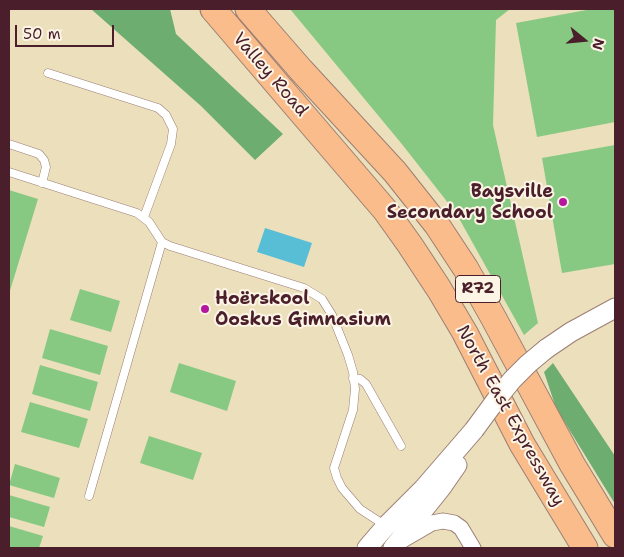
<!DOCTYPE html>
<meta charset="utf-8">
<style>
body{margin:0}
#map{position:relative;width:624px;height:557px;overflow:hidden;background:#ecdfbc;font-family:"Shantell Sans",sans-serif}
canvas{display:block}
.frame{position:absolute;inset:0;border:10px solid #4a1f2b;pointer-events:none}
.north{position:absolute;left:559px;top:15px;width:50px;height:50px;-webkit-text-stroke:4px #fcf5e5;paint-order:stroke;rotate:107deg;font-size:14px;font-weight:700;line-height:20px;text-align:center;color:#4a1f2b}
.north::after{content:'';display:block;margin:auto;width:18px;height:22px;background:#4a1f2b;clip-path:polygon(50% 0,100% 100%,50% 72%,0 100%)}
.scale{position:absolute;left:15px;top:25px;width:99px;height:22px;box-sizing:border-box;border:2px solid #4a1f2b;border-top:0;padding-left:6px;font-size:15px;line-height:18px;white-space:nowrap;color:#4a1f2b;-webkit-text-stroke:4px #fcf5e5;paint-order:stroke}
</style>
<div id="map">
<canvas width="624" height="557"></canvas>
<div class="frame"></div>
<div class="north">N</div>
<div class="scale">50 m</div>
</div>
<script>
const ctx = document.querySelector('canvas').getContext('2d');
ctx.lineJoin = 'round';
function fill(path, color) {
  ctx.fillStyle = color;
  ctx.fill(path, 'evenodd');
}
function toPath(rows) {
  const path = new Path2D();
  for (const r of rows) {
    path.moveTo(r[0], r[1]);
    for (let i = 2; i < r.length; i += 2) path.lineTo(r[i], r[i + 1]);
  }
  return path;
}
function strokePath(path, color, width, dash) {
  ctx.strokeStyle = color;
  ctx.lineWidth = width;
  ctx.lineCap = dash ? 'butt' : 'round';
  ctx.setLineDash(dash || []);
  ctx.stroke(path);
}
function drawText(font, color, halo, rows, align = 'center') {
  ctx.font = font + ' "Shantell Sans",sans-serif';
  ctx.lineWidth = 4;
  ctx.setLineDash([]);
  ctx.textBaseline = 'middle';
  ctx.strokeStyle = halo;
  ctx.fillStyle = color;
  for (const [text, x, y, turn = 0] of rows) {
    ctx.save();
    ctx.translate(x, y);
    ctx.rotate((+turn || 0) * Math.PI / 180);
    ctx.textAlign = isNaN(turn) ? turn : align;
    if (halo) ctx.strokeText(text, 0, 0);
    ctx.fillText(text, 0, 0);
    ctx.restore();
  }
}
fill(toPath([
 [290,9,510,9,496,20,493,125,538,323,524,335,456,213,401,143],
 [592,9,615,9,615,122,537,137,516,23],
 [615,145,615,264,562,273,542,158],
 [9,190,38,199,9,294],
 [80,289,120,301,111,332,70,320],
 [50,329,108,346,100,375,42,358],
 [179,363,236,381,227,411,170,392],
 [40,365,98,382,90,411,32,394],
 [30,402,88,419,79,448,21,432],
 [149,436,202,453,193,480,140,463],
 [15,464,60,478,54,498,9,485],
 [9,495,50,507,44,527,9,517],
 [9,526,43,536,39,548,9,548]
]), '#87c982');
fill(toPath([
 [91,9,170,9,176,34,283,134,255,160,201,106],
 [553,363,615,456,615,504,556,408,544,372]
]), '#6dad70');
fill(toPath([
 [265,228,312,243,304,267,257,252]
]), '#58bed6');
const service = toPath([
 [48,73,158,108,166,115,173,129,171,144,144,217],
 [9,144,39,154,44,160,46,167,42,183],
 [9,172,137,213,149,222,162,242,170,246,304,288,322,299,332,315,348,355,353,372,355,389,353,410,334,468,337,478,342,488,360,509,386,526],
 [353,378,360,379,366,384,401,446],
 [89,496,162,242]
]);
const minor = toPath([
 [401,541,432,523,443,521,454,523,461,528,473,548]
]);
const tertiary = toPath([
 [546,349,571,332,615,308],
 [367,548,386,526,423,489,474,430],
 [393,548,441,488,457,465]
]);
const trunk = toPath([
 [213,9,385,210,410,245,439,289,465,333,522,444,585,548],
 [248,9,301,70,395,172,437,225,466,269,493,317,572,464,615,535]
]);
strokePath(service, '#9b7f74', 9);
strokePath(minor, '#9b7f74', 17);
strokePath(tertiary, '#9b7f74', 21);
strokePath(trunk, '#9b7f74', 27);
strokePath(service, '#fff', 8);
strokePath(minor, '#fff', 15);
strokePath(tertiary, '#fff', 19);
strokePath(trunk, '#f9bc8a', 25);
const tertiaryBridge = toPath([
 [474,430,496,400,512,380,528,364,546,349]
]);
strokePath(tertiaryBridge, '#9b7f74', 21, []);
strokePath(tertiaryBridge, '#fff', 19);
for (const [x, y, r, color] of [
 [563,202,5,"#b5179e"],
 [205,309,5,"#b5179e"]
]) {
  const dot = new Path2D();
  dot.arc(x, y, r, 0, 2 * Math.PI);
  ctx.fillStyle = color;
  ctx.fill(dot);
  strokePath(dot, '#fcf5e5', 2);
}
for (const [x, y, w] of [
 [478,289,45]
]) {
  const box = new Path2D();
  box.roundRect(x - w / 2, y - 13.5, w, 27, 4);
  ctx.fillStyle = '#fcf5e5';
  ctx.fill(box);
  strokePath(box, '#4a1f2b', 1);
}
drawText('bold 16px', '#4a1f2b', null, [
 ["R72",478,289]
]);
drawText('18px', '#4a1f2b', '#fcf5e5', [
 ["Valley Road",270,75,49],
 ["North East Expressway",510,416,61]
]);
drawText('bold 18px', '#4a1f2b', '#fcf5e5', [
 ["Baysville",553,192],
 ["Secondary School",553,213],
 ["Hoërskool",215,299,"left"],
 ["Ooskus Gimnasium",215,320,"left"]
], 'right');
</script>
